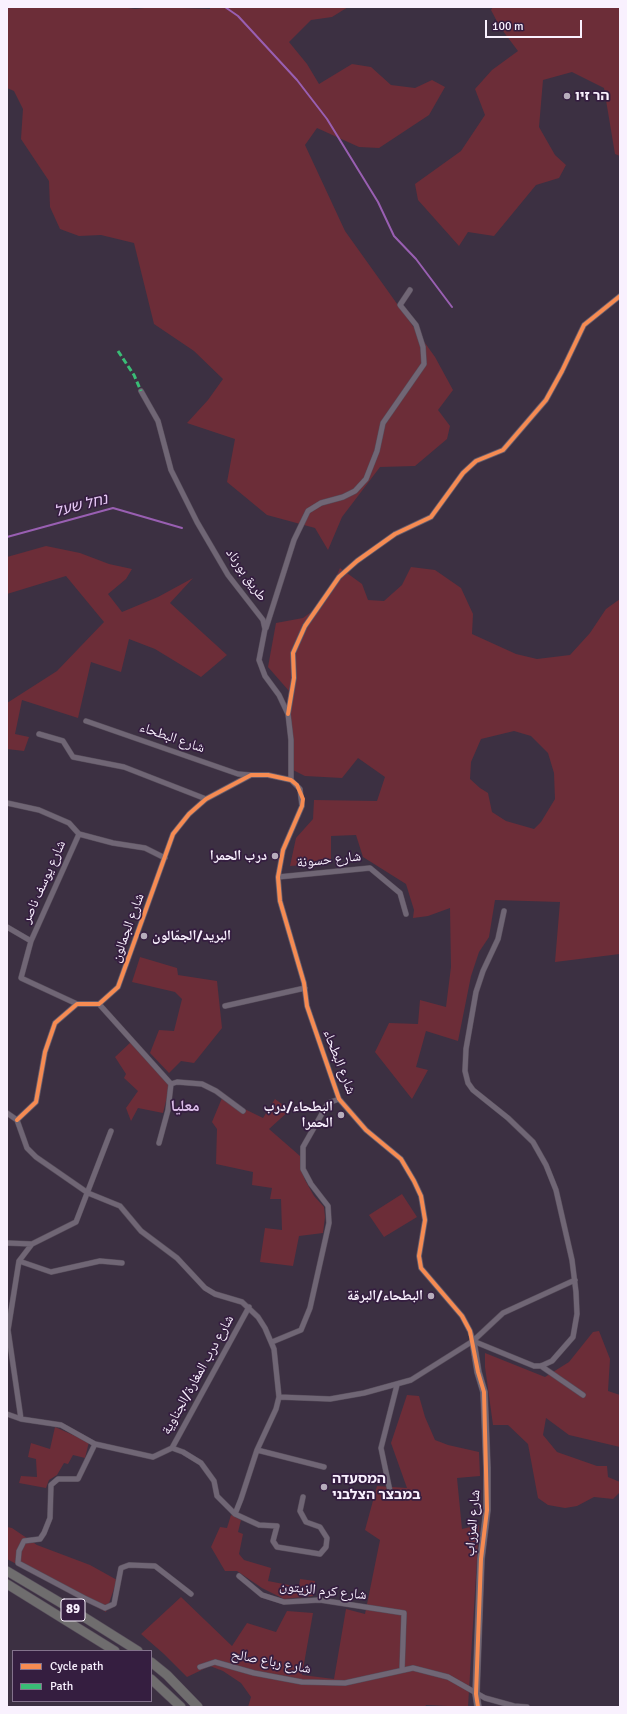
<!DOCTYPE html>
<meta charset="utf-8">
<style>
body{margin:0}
#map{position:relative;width:627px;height:1714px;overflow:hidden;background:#3c3042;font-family:Signika,sans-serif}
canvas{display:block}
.frame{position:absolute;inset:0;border:8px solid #f9f1fe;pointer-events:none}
.legend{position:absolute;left:12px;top:1650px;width:140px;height:52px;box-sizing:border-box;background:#351e40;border:1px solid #83728c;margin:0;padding:5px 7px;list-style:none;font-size:12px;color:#f9f1fe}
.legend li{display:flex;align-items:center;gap:8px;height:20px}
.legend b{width:20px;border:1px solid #83728c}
.scale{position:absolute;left:485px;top:20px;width:97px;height:18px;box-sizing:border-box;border:2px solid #f9f1fe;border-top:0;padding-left:5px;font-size:12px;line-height:14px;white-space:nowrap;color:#f9f1fe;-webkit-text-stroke:3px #351e40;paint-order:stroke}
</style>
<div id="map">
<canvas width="627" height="1714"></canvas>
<div class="frame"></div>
<ul class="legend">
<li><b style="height:5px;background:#f68b52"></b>Cycle path</li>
<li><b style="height:5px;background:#3abd76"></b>Path</li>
</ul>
<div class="scale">100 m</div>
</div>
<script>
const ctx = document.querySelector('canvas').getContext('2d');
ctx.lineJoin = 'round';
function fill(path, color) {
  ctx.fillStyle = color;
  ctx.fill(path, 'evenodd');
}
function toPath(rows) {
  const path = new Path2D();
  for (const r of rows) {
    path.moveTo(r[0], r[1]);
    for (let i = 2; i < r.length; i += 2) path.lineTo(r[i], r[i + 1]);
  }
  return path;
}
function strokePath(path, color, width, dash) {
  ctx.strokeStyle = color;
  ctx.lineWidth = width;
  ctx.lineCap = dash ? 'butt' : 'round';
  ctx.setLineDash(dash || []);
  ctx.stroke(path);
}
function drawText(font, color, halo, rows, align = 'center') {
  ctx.font = font + ' Signika,"Noto Naskh Arabic","Noto Sans Hebrew",sans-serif';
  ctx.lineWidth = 3.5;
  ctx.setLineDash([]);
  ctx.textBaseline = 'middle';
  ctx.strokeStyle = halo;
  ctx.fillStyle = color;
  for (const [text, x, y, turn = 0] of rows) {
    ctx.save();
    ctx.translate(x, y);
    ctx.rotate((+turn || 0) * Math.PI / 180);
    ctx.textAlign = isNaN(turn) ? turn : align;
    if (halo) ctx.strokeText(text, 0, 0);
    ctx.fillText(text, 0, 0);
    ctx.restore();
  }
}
fill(toPath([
 [7,7,121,7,135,9,154,7,210,9,210,7,348,7,332,17,311,20,289,42,307,64,319,84,352,64,371,67,391,85,415,88,432,80,445,87,429,115,379,148,359,147,317,128,305,145,345,231,435,357,453,390,438,410,450,426,447,439,415,466,380,467,342,517,328,550,315,528,267,515,227,482,235,439,187,423,208,400,223,379,194,351,154,324,134,243,101,235,79,236,60,229,50,207,49,181,21,139,23,109,14,91,7,88],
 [493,7,620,7,620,156,615,154,604,88,572,72,543,80,539,127,555,155,566,165,559,178,536,185,494,236,468,232,459,246,418,200,415,184,461,151,485,115,475,89,492,70,518,51,500,27,491,10],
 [46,546,80,553,109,564,132,569,126,579,108,594,122,612,158,597,193,578,170,603,227,655,201,677,155,649,129,639,121,672,91,662,78,718,22,700,15,734,29,737,24,751,7,749,7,703,57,671,104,622,66,576,7,594,7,557],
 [411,567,435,570,461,588,473,614,472,634,516,654,537,659,570,655,590,633,606,609,620,599,620,954,555,962,560,902,495,900,489,937,479,952,471,976,458,1041,426,1031,416,1067,428,1070,412,1099,375,1052,389,1023,418,1024,420,1000,446,1007,451,967,450,908,428,916,413,918,414,910,406,884,363,857,356,835,331,836,331,863,290,866,296,838,313,819,314,800,377,801,385,777,358,758,342,778,305,776,291,769,286,707,289,691,268,667,276,623,303,618,325,602,340,568,362,584,368,600,384,601,402,585],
 [514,731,531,736,548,753,554,773,555,799,541,822,534,829,506,821,492,812,488,793,480,788,470,779,471,762,481,739],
 [140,957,177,968,178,975,217,981,222,1028,194,1063,181,1061,169,1073,150,1053,159,1030,174,1031,182,999,175,992,132,982],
 [131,1042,168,1084,168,1093,163,1113,138,1108,131,1121,126,1108,138,1091,124,1078,126,1074,115,1057],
 [222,1098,263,1118,275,1099,290,1110,269,1129,300,1156,300,1164,305,1180,314,1196,324,1207,325,1217,323,1233,299,1236,293,1266,260,1262,265,1228,282,1230,281,1199,270,1199,272,1188,252,1185,253,1172,216,1164,217,1129,212,1122],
 [402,1194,417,1217,384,1237,369,1215],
 [599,1331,610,1359,608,1391,620,1395,620,1447,569,1435,546,1418,543,1435,557,1452,597,1466,607,1466,608,1477,620,1482,620,1492,613,1499,594,1497,577,1506,565,1508,548,1505,538,1498,528,1444,508,1425,493,1425,485,1367,485,1353,545,1377,569,1362,593,1332],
 [407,1395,419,1396,425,1417,435,1440,448,1445,479,1452,480,1476,457,1478,462,1529,479,1525,468,1707,426,1705,425,1707,248,1707,251,1697,241,1683,223,1671,210,1666,187,1677,164,1654,141,1634,181,1597,232,1646,247,1623,276,1632,287,1611,313,1613,302,1675,334,1679,346,1609,365,1614,380,1540,365,1530,377,1486,407,1488,391,1443],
 [55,1427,89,1442,85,1458,73,1455,68,1464,64,1463,57,1475,49,1480,46,1488,19,1483,21,1476,37,1477,36,1459,28,1457,31,1443,50,1449],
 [231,1515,241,1520,238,1532,243,1534,239,1554,244,1560,271,1568,268,1581,299,1587,300,1579,315,1581,313,1596,284,1599,262,1588,237,1571,225,1571,211,1547,220,1527,227,1528],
 [7,1527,12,1528,37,1545,90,1565,117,1580,106,1612,7,1559]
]), '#6c2d38');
strokePath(toPath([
 [225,7,238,16,297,80,327,119,378,202,394,236,416,259,452,307],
 [7,537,113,508,182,528]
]), '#995fb2', 2);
const street = toPath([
 [141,391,158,421,171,470,197,522,228,575,263,620,265,629,259,660,265,676,279,695,288,714,291,740,291,780],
 [266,628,294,540,308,511,321,503,343,497,355,491,366,479,377,451,383,423,424,364,423,347,416,325,400,305,410,290],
 [288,714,294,678,293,653,305,626,339,577,357,561,395,534,431,517,463,473,476,461,503,450,546,400,562,371,584,325,620,296],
 [86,721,238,774,250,775],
 [39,734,63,741,73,757,124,767,206,799],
 [7,803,39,810,69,823,79,834,113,843,145,848,165,858],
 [278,877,370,868,400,893,406,914],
 [7,927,31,941],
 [77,1004,21,978,31,941,79,834],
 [99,1004,171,1084,168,1110,159,1143],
 [225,1006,305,988],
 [171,1084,177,1082,202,1084,216,1091,243,1111],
 [7,1113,17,1120,27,1148,36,1157,88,1193,120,1206,141,1231,177,1258,205,1288,215,1294,242,1302,258,1317,265,1328,274,1349,279,1397,276,1409,257,1450,241,1499,235,1514],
 [17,1120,36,1102,45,1052,55,1023,77,1004,99,1004,118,987,173,834,189,814,206,799,251,775,268,775,291,780,300,789,302,806,283,850,278,877,280,901,304,983,307,1006,339,1099,366,1130,401,1159,414,1181,421,1196,425,1220,419,1256,421,1268,462,1316,470,1331,473,1341,534,1366,541,1366,552,1361,573,1337,577,1314,576,1292,572,1260,556,1190,546,1165,533,1142,508,1118,473,1090,468,1083,465,1071,466,1049,476,992,483,971,498,939,504,911],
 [7,1243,32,1244,76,1222,111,1131],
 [19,1261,51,1272,100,1261,122,1263],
 [272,1342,301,1330,310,1308,329,1223,328,1206,311,1184,303,1169,303,1147,328,1103,339,1099],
 [541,1366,583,1395],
 [279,1397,330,1399,364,1393,411,1380,473,1341,503,1313,575,1280],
 [7,1414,21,1419,61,1425,95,1444,153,1457,172,1448,249,1307],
 [21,1419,8,1330,19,1261,32,1244],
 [172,1448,183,1452,201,1463,214,1481,217,1496,235,1514,259,1525,277,1526,273,1541,277,1547,320,1554,326,1547,327,1538,320,1527,306,1522,300,1511,303,1497],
 [257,1450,324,1467],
 [390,1491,381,1448,397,1385],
 [239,1576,262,1595,284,1602,320,1600,404,1613,402,1670],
 [84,1598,18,1563,19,1551,24,1541,40,1539,44,1533,50,1518,51,1485,58,1479,78,1479,95,1444],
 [76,1612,84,1598,105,1608,114,1604,121,1568,129,1565,155,1566,191,1594],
 [200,1667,215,1662,254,1673,302,1682,345,1683,413,1668,448,1677,485,1698,514,1706,527,1707]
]);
const secondary = toPath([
 [473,1341,478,1372,484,1392,487,1468,487,1510,481,1559,476,1694,478,1707]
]);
const highway = toPath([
 [7,1571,76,1612,138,1651],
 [7,1584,115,1651],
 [151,1662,167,1675,198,1707],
 [151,1679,181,1707]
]);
strokePath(street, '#574d5b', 6);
strokePath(secondary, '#574d5b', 8);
strokePath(highway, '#574d5b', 10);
strokePath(street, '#706675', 5);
strokePath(secondary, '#706675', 7);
strokePath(highway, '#6f6d6e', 9);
strokePath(toPath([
 [118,351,134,375,141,391]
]), '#3abd76', 3, [6, 3]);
strokePath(toPath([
 [288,714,294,678,293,653,305,626,339,577,357,561,395,534,431,517,463,473,476,461,503,450,546,400,562,371,584,325,620,296],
 [17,1120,36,1102,45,1052,55,1023,77,1004,99,1004,118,987,173,834,189,814,206,799,251,775,268,775,291,780,297,785,303,799,302,806,283,850,278,877,280,901,304,983,307,1006,339,1099,366,1130,401,1159,414,1181,421,1196,425,1220,419,1256,421,1268,462,1316,470,1331,478,1372,484,1392,487,1510,481,1559,476,1694,478,1707]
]), '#f68b52', 4);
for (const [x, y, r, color] of [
 [567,96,4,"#b7adbc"],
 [275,856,4,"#b7adbc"],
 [144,936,4,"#b7adbc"],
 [341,1115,4,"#b7adbc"],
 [431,1296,4,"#b7adbc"],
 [324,1487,4,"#b7adbc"]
]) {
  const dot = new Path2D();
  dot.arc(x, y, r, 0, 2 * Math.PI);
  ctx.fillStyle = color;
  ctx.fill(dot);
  strokePath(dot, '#351e40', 1.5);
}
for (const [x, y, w] of [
 [73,1610,24]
]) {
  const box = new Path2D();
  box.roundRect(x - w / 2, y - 11, w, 22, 3);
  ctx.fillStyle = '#351e40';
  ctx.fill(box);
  strokePath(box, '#f9f1fe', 1);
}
drawText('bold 13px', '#f9f1fe', null, [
 ["89",73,1610]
]);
drawText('bold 14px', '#f9f1fe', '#351e40', [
 ["הר זיו",575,96],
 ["درب الحمرا",267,856,"right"],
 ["البريد/الجمّالون",152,936],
 ["البطحاء/درب",333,1107,"right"],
 ["الحمرا",333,1123,"right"],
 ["البطحاء/البرقة",423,1296,"right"],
 ["המסעדה",332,1479],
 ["במבצר הצלבני",332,1495]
], 'left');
drawText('14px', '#f9f1fe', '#351e40', [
 ["طريق بورناد",246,575,55],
 ["شارع البطحاء",172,738,19],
 ["شارع حسونة",329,860,-6],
 ["شارع يوسف ناصر",44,882,-66],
 ["شارع الجمالون",128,928,-70],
 ["شارع البطحاء",339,1062,69],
 ["شارع درب المغارة/الجناوية",198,1375,-61],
 ["شارع المزراب",473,1523,-85],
 ["شارع كرم الزيتون",323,1591,6],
 ["شارع رباع صالح",271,1662,11]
]);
drawText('italic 15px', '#e5c7f4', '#351e40', [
 ["נחל שעל",81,506,-14]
]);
drawText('bold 16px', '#dabde8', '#351e40', [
 ["معليا",185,1107]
]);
</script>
